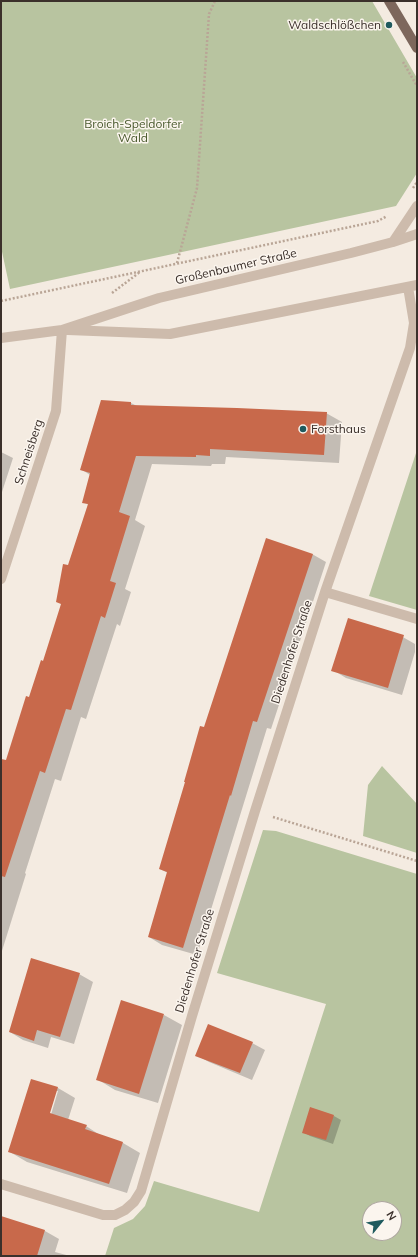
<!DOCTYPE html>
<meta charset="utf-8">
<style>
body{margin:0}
#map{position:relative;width:418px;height:1257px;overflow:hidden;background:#f4ebe1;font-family:Mulish,sans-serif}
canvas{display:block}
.frame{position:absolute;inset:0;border:2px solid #3b302b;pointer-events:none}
.north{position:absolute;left:362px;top:1201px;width:40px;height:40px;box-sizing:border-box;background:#fbf5ee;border:1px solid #aea6a0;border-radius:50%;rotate:60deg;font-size:11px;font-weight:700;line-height:16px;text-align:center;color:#3b302b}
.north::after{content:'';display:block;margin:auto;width:14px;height:18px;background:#1f5a5e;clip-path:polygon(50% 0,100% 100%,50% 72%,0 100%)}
</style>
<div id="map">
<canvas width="418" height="1257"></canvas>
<div class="frame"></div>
<div class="north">N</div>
</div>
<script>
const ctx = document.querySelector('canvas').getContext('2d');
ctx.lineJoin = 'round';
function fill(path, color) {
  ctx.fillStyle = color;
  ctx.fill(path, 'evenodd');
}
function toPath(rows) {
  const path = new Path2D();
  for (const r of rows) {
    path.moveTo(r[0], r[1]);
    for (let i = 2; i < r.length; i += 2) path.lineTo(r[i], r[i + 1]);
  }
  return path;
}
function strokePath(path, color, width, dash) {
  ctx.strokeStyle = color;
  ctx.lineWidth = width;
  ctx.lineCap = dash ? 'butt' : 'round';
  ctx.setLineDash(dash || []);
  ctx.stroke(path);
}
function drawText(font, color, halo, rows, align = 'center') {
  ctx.font = font + ' Mulish,sans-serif';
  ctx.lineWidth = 3;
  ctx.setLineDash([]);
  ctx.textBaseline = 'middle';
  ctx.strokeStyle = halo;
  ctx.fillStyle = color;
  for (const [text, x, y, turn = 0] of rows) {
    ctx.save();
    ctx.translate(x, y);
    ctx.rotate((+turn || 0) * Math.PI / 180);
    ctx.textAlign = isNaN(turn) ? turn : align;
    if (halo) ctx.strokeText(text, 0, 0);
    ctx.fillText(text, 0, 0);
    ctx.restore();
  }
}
fill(toPath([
 [1,1,372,1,417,78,417,173,396,206,10,289,1,247],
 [417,450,417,610,369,596],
 [382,766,417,804,417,853,363,836,368,785],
 [263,830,276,831,417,874,417,1256,105,1256,114,1228,133,1219,145,1206,154,1181,259,1212,326,1004,217,973],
 [370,1209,394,1209,394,1233,370,1233]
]), '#b8c4a0');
fill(toPath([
 [131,403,137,406,326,413,342,422,339,463,226,457,225,464,212,464,211,466,152,464,135,520,145,526,125,589,131,592,120,626,117,624,86,719,81,717,61,781,55,779,25,873,26,874,1,954,1,760,7,762,44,662,62,604,69,567,89,505,83,502,90,475,81,469],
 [1,452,13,458,2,492,1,491],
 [312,554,326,562,271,729,267,728,197,955,162,945,149,937,168,873,160,869,204,728],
 [401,636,415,644,415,652,402,695,346,678,333,670],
 [79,974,93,982,74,1044,51,1037,48,1048,23,1040,10,1032],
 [164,1015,182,1025,158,1103,115,1090,97,1079],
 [252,1043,265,1050,252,1080,209,1062,196,1055],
 [32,1080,58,1088,75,1098,68,1120,86,1126,103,1137,123,1143,140,1153,127,1193,27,1162,10,1152],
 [56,1091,58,1091,50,1118,48,1118],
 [334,1116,341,1120,333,1144,310,1136,303,1132],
 [1,1217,45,1231,59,1239,55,1252,70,1256,1,1256]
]), '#0003');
fill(toPath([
 [101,400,131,402,131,405,237,408,327,412,324,455,210,449,210,456,196,455,196,457,136,456,119,512,130,516,110,581,116,583,105,618,101,616,71,710,66,709,45,773,40,771,5,877,1,876,1,759,6,760,26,696,29,697,41,660,43,661,61,604,56,602,63,564,68,565,88,504,82,503,90,473,80,470],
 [266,538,313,554,257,722,253,721,231,796,230,795,183,948,148,937,167,872,159,869,185,782,184,782,200,726,204,727],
 [348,618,404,635,388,688,331,671],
 [31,958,80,973,60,1037,37,1030,34,1041,9,1032],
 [121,1000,164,1014,139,1094,96,1080],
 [208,1024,253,1042,240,1073,195,1056],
 [31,1079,58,1087,50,1113,87,1125,85,1129,123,1142,109,1184,8,1152],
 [310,1107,334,1115,326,1140,302,1133],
 [1,1216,45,1230,37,1256,1,1256]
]), '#c8694b');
strokePath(toPath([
 [403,62,417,86],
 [413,188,417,182],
 [177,263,197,188,209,14,215,1],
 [112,293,140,272],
 [1,301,378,221,387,216],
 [273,817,417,861]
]), '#b9a596', 2.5, [2, 2]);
strokePath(toPath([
 [393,242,417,206],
 [68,330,170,334,417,285],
 [1,338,62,330,159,298,351,253,393,242,417,234],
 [1,579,56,411,62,330],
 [325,592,417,619],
 [1,1184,103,1215,115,1215,125,1210,134,1202,141,1191,192,1016,255,811,325,592,410,348,414,323,408,287]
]), '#cdbbac', 10);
strokePath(toPath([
 [389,1,417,48]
]), '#7d675c', 10);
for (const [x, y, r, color] of [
 [389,25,4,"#1f5a5e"],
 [303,429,4,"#1f5a5e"]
]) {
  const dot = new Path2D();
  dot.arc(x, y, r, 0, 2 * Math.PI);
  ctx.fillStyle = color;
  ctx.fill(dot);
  strokePath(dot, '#fbf5ee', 1.5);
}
drawText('12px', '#3b302b', '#fbf5ee', [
 ["Waldschlößchen",381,25],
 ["Forsthaus",311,429,"left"]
], 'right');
drawText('12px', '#4a5a2e', '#fbf5ee', [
 ["Broich-Speldorfer",133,124],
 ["Wald",133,138]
]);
drawText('12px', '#3b302b', '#fbf5ee', [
 ["Großenbaumer Straße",236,267,-13],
 ["Schneisberg",29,452,-72],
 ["Diedenhofer Straße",292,652,-72],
 ["Diedenhofer Straße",195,961,-73]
]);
</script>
